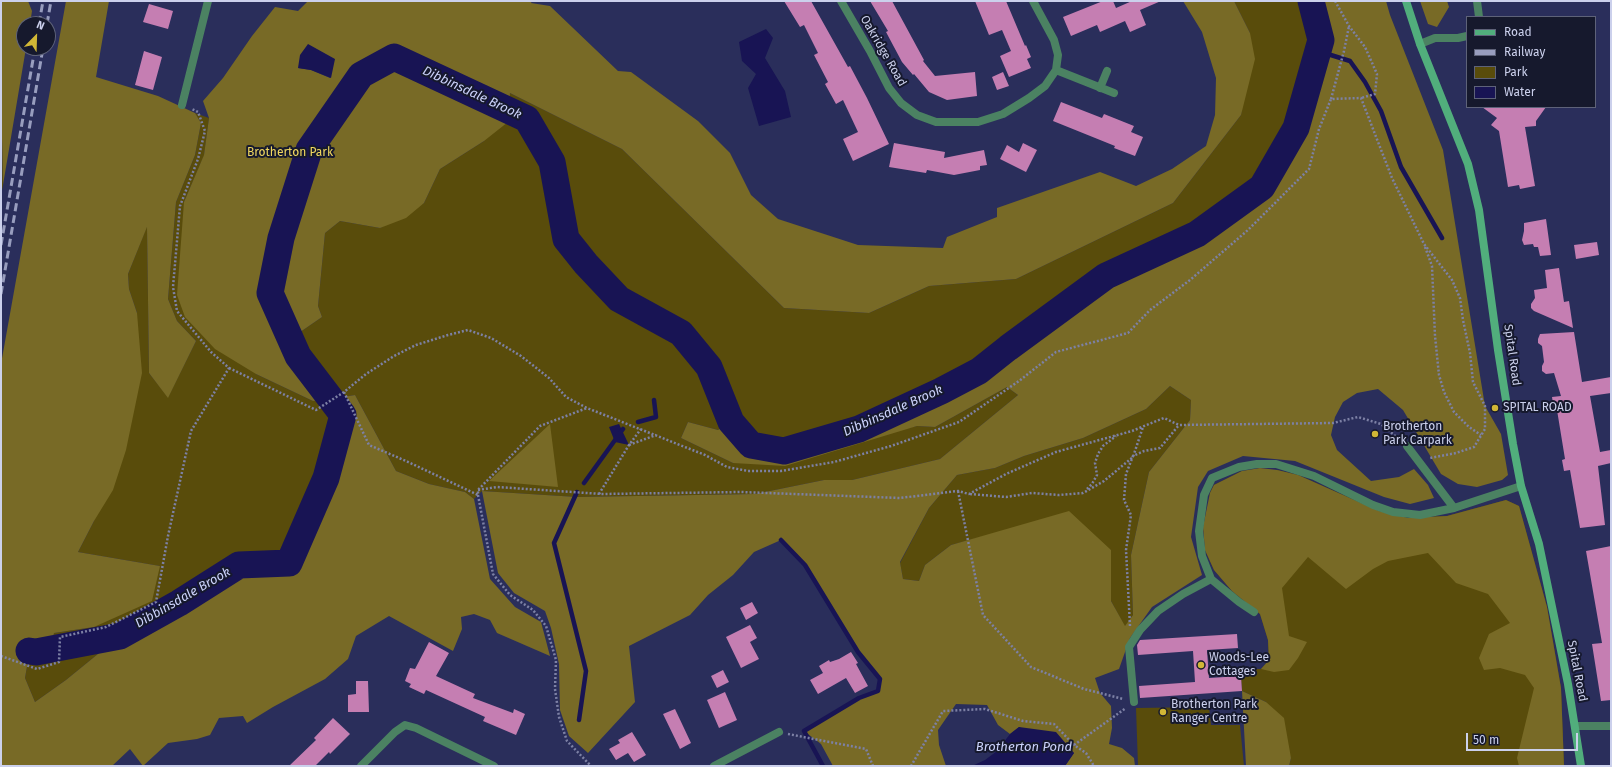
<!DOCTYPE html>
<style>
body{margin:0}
#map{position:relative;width:1612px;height:767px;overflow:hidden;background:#2a2e5b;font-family:"Fira Sans",sans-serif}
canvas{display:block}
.frame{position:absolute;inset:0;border:2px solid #cbd0ec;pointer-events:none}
.legend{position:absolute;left:1466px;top:16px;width:130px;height:92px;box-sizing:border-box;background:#16192d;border:1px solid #5e6279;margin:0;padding:5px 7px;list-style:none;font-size:12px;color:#cbd0ec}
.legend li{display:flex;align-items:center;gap:8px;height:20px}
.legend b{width:20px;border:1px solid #5e6279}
.north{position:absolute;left:16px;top:16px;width:40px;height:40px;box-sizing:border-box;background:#16192d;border:1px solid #5e6279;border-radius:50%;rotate:23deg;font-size:11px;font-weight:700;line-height:16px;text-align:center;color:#cbd0ec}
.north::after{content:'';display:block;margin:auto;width:14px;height:18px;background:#d1b736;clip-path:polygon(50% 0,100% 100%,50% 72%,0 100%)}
.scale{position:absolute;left:1466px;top:733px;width:112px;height:18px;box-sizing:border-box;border:2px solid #cbd0ec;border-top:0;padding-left:5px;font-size:12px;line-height:14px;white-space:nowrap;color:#cbd0ec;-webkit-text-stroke:3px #16192d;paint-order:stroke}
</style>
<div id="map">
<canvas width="1612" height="767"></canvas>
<div class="frame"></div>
<ul class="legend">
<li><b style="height:5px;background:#51ae7c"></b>Road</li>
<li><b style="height:5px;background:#989dbe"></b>Railway</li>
<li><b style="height:11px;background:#594c0b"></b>Park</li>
<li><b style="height:11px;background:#181454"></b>Water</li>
</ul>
<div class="north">N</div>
<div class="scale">50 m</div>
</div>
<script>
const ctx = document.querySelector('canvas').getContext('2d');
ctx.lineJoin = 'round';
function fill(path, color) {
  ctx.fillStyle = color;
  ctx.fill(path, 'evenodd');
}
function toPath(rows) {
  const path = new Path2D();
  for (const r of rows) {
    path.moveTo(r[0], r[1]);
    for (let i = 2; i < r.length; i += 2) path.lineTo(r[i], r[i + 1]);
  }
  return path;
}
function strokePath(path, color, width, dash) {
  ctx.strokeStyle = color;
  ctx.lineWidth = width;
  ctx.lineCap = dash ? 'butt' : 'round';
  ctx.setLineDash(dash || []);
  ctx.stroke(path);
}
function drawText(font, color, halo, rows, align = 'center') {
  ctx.font = font + ' "Fira Sans",sans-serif';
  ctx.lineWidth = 4;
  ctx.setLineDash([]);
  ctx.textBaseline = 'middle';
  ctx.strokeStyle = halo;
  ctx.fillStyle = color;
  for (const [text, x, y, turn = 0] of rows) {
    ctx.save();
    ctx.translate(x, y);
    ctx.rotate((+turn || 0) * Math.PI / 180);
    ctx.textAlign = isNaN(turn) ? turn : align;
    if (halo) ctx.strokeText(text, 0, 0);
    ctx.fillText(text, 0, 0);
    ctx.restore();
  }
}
fill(toPath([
 [1234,1,1311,1,1321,40,1296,128,1262,187,1197,234,1106,276,1008,348,979,371,941,391,859,429,784,451,751,445,731,422,718,430,688,422,681,438,733,463,917,426,935,427,1007,387,1018,395,940,459,852,480,824,480,755,494,577,497,482,491,474,499,465,492,429,484,396,471,355,395,331,399,343,415,326,478,289,563,239,565,179,603,120,636,66,680,35,702,25,678,31,643,52,643,54,633,94,627,160,566,78,552,94,521,137,313,129,289,128,274,147,226,149,373,168,397,196,341,177,321,168,299,176,202,195,155,201,123,195,113,209,118,204,156,184,202,256,374,313,401,330,399,298,356,290,339,322,317,318,306,325,233,340,221,380,228,424,203,440,169,484,141,510,93,622,149,784,308,869,313,929,286,1016,279,1173,203,1241,115,1250,33],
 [1,132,2,139,3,185,1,195],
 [1170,386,1191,400,1190,420,1149,472,1131,555,1133,615,1125,627,1111,601,1111,550,985,536,951,545,925,565,919,581,903,579,900,563,929,508,957,475,995,468,1024,456,1083,438,1146,409],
 [1277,470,1298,475,1379,511,1408,518,1447,516,1506,500,1519,506,1547,607,1561,688,1564,766,1289,766,1291,758,1266,702,1242,691,1240,669,1261,669,1269,660,1268,640,1260,614,1232,591,1214,570,1205,550,1210,493,1214,485,1242,471],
 [1209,707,1211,725,1240,725,1244,766,1138,766,1136,708]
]), '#594c0b');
fill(toPath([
 [1,1,28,1,32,11,30,24,24,24,24,48,26,48,3,185,2,139,1,132],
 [66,1,109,1,96,77,158,96,195,113,201,123,195,155,176,202,168,299,177,321,196,341,168,398,149,373,147,227,128,274,129,289,137,313,142,373,126,450,113,490,94,521,78,552,160,566,152,601,94,627,54,633,52,643,31,643,25,678,35,702,66,680,120,636,179,603,239,565,289,563,326,478,343,415,331,399,313,401,256,374,215,349,185,317,177,295,184,202,204,155,209,118,203,101,223,78,252,36,275,7,298,11,308,1,532,1,531,3,550,6,618,71,631,72,698,121,730,153,751,195,778,219,858,245,943,248,947,237,997,217,997,208,1100,172,1136,186,1172,169,1206,146,1215,115,1216,78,1202,32,1183,1,1234,1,1250,33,1255,59,1241,115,1173,203,1016,279,929,286,869,313,784,308,622,149,510,93,508,122,484,141,440,169,424,203,406,218,380,228,340,221,325,233,318,306,322,317,290,339,298,356,331,399,355,395,396,471,429,484,465,492,474,499,490,579,515,607,541,622,550,656,497,633,490,620,474,614,461,617,462,629,453,651,389,616,356,636,348,659,325,679,273,707,247,723,243,716,219,718,210,735,197,739,168,743,143,766,130,749,112,766,1,766,1,364],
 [334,59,330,78,311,70,298,68],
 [1311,1,1386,1,1390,15,1443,150,1485,406,1501,434,1508,475,1502,480,1477,487,1458,484,1441,474,1403,410,1378,389,1357,393,1343,402,1335,417,1331,435,1337,450,1371,481,1399,477,1414,469,1428,485,1434,498,1410,504,1384,497,1295,461,1243,456,1208,471,1198,487,1191,537,1202,575,1152,607,1130,638,1119,669,1095,678,1100,693,1111,706,1112,728,1109,744,1122,748,1134,758,1135,766,1065,766,1074,753,1019,727,1010,734,998,725,987,705,956,704,938,730,939,745,946,766,833,766,821,744,804,731,859,698,878,691,880,679,858,652,805,565,781,540,754,552,733,575,708,595,690,615,629,646,635,702,588,753,569,736,560,710,559,664,551,628,545,611,514,593,498,573,482,491,577,497,755,494,824,480,852,480,940,459,1018,395,1007,387,935,427,917,426,785,466,733,463,681,438,688,422,718,430,731,422,751,445,784,451,859,429,941,391,979,371,1008,348,1106,276,1197,234,1262,187,1296,128,1321,40],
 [1170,386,1191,400,1190,420,1149,472,1131,555,1133,615,1125,626,1111,601,1111,550,1069,511,951,545,925,565,919,581,903,579,900,562,929,508,957,475,995,468,1024,456,1083,438,1146,409],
 [1420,1,1447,1,1449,7,1437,27,1428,24],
 [550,424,558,487,489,481],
 [1260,468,1277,470,1298,475,1379,511,1408,518,1447,516,1506,500,1519,506,1547,607,1561,688,1564,766,1519,766,1517,758,1534,688,1525,675,1500,668,1484,670,1479,658,1489,634,1510,623,1488,594,1456,583,1428,553,1388,561,1373,569,1346,589,1308,557,1282,588,1289,636,1307,642,1298,658,1289,670,1274,672,1261,669,1269,660,1268,640,1260,614,1232,591,1214,570,1205,550,1203,527,1210,493,1214,485,1242,471],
 [1242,691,1266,702,1284,718,1291,758,1289,766,1246,766]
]), '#786a26');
fill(toPath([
 [766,29,773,38,765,58,785,91,791,117,759,126,748,88,756,74,742,61,739,42],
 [308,44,335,59,331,78,311,70,298,68,300,55],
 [619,424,629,445,615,442,609,427],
 [1019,727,1056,732,1074,753,1065,766,972,766,985,760,997,751,1010,734]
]), '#181454');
strokePath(toPath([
 [1318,51,1350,61,1365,82,1381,111,1401,167,1442,238],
 [638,422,656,417,654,400],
 [584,483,623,429],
 [577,492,554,543,586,671,579,720],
 [781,540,805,565,858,652,880,679,878,691,859,698,804,731,823,766]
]), '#181454', 4.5);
strokePath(toPath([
 [29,651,36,652,120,636,179,603,239,565,289,563,326,478,343,415,298,356,270,293,281,238,309,150,361,75,394,57,527,119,552,162,566,239,586,264,619,299,681,333,709,367,731,422,751,445,784,451,859,429,941,391,979,371,1008,348,1106,276,1197,234,1262,187,1296,128,1321,40,1311,1]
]), '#181454', 27);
fill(toPath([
 [784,1,811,1,848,67,850,66,867,98,889,144,853,161,843,139,858,132,843,100,836,104,825,84,828,82,814,55,818,53,804,25,800,27],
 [870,1,892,1,924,60,923,61,935,76,975,72,977,96,947,100,929,92,914,74,913,75,902,62,886,32,888,31],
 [975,1,1006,1,1025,46,1026,45,1031,57,1027,59,1031,68,1009,77,1000,56,1011,51,1002,30,989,35],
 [1103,1,1113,1,1116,8,1132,1,1161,1,1140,10,1146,25,1130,32,1125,21,1100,32,1097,25,1071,36,1063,17],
 [149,4,173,11,168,29,143,22],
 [144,51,162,57,153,90,135,85],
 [1003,72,1009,86,997,90,992,77],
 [1061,102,1102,118,1104,114,1134,126,1131,132,1143,137,1135,156,1114,148,1115,146,1053,121],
 [1482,107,1546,107,1536,121,1536,126,1525,127,1535,186,1520,189,1519,185,1508,187,1499,131,1491,125,1497,118],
 [894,143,945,152,944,158,984,150,987,165,980,166,980,170,954,175,927,170,926,173,889,167],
 [1023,143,1037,150,1026,172,1000,159,1007,145,1019,152],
 [1546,219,1551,255,1540,256,1538,247,1534,247,1533,244,1524,245,1522,240,1524,231,1524,223],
 [1597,242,1599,255,1576,259,1574,245],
 [1559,268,1564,302,1569,301,1573,328,1534,311,1531,308,1531,304,1535,298,1534,290,1547,288,1545,270],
 [1574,332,1582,382,1611,377,1611,393,1590,396,1600,452,1611,450,1611,463,1598,466,1605,525,1580,528,1570,470,1564,471,1562,460,1565,459,1557,410,1554,410,1552,397,1561,396,1554,373,1546,374,1542,371,1542,366,1544,362,1542,346,1538,343,1538,339,1540,334],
 [1611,546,1611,700,1601,701,1592,644,1602,643,1586,551],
 [752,602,758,613,746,620,740,608],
 [750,625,757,638,750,642,759,659,741,668,726,637],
 [1237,634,1238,648,1207,650,1209,678,1241,676,1242,691,1140,698,1139,686,1195,682,1193,651,1138,655,1137,645,1140,640],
 [429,642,449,653,436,676,475,694,473,698,513,713,514,709,525,714,516,735,483,721,485,717,426,690,424,694,409,687,411,684,405,681,410,668,415,669],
 [851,652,858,663,856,664,868,686,855,693,846,678,818,694,810,680,823,673,819,666,829,660,830,662,839,659],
 [723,670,729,682,717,688,711,676],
 [356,681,368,681,369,712,348,712,348,695,356,694],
 [725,692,737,720,719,728,707,700],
 [675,709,691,743,680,749,663,714],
 [333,718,350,734,330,754,329,752,315,766,289,766,316,740,314,738],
 [632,732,646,755,634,762,628,753,616,760,609,749,620,743,618,740]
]), '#c57eb2');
strokePath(toPath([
 [1335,1,1349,26,1365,47,1377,74,1375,94,1361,98],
 [1331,99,1344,51,1349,26],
 [1425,247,1432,266,1435,336,1439,375,1444,392,1454,412,1469,427,1481,435],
 [229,368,316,410,344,392,366,374,394,356,416,345,448,335,468,330,491,338,521,356,549,378,566,397,587,408,705,455,727,467,748,471,781,471,834,462,891,446,959,422,1019,381,1056,352,1128,333,1150,310,1190,280,1248,230,1309,169,1319,129,1331,99,1361,98,1392,178,1424,244,1452,280,1460,298,1463,320,1470,353,1473,382,1485,406,1485,429,1474,447,1456,453,1430,458],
 [344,392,369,445,406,461,478,495,478,490,540,426,587,408],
 [629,445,656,435],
 [1087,489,1092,484,1097,475,1095,463,1098,454,1103,446,1116,436],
 [478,490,497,487,602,494,741,492,900,498,958,491,969,494,1006,474,1056,452,1132,431,1164,418,1179,425,1333,423,1358,417,1381,424,1400,440],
 [958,491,983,615,1031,667,1084,689,1123,699],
 [599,494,629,445,641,429],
 [970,494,1006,497,1032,493,1059,495,1083,493,1104,481,1133,457,1143,427],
 [478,495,493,574,510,595,533,610,546,626,556,660,555,689,559,717,567,741,591,766],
 [1130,626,1126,550,1131,515,1124,500,1126,474,1133,456,1144,451,1160,448,1179,425],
 [1,656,37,669,59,662,60,637,106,627,156,602,168,536,191,431,229,368,211,352,177,311,173,287,180,206,198,159,205,131,198,112,192,109],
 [788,734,866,749,873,766],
 [1074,745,1126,708],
 [911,766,943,711,985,709,1023,721,1054,724,1074,745,1086,753,1094,766]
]), '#7d81a5', 2.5, [2, 2]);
strokePath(toPath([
 [1477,1,1479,17],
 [1407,446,1454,508,1521,486],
 [1211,579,1239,602,1254,612],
 [1134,702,1129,647,1140,630,1158,611,1183,594,1211,579,1202,556,1199,531,1204,495,1212,478,1239,467,1257,464,1276,464,1314,476,1373,505,1393,512,1420,515,1454,508]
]), '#4b8262', 8);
strokePath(toPath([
 [841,1,870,51,889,88,901,103,917,115,936,122,978,122,1003,114,1029,98,1045,86,1056,70,1058,55,1054,40,1033,1],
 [1420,44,1435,38,1458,38,1467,36],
 [1056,70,1114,93],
 [1100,88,1107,71],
 [182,105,208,1],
 [1575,726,1611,726],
 [361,766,395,732,405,725,416,728,494,766],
 [714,766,779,732]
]), '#4b8262', 8);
strokePath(toPath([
 [1406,1,1420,44,1468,164,1479,210,1498,350,1513,444,1521,486,1539,544,1557,631,1568,684,1581,766]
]), '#51ae7c', 8);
strokePath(toPath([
 [39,24,43,1],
 [47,24,51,1],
 [1,245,35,48],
 [1,294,43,48]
]), '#989dbe', 3, [8, 4]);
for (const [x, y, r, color] of [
 [1495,408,4,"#d1b736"],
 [1375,434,4,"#d1b736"],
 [1201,665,4,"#d1b736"],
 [1163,712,4,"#d1b736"]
]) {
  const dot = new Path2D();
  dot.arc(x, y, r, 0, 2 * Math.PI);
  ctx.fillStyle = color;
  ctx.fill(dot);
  strokePath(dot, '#16192d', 1.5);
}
drawText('12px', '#cbd0ec', '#16192d', [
 ["Oakridge Road",883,51,60],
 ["Spital Road",1512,355,82],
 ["Spital Road",1577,671,79]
]);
drawText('12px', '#f1d860', '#16192d', [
 ["Brotherton Park",290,153]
]);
drawText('12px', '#cbd0ec', '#16192d', [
 ["SPITAL ROAD",1503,408],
 ["Brotherton",1383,427],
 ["Park Carpark",1383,441],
 ["Woods-Lee",1209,658],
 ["Cottages",1209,672],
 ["Brotherton Park",1171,705],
 ["Ranger Centre",1171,719]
], 'left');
drawText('italic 13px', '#cbd2fb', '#16192d', [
 ["Dibbinsdale Brook",472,93,25],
 ["Dibbinsdale Brook",893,411,-24],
 ["Dibbinsdale Brook",183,598,-30],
 ["Brotherton Pond",1024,747]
]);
</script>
